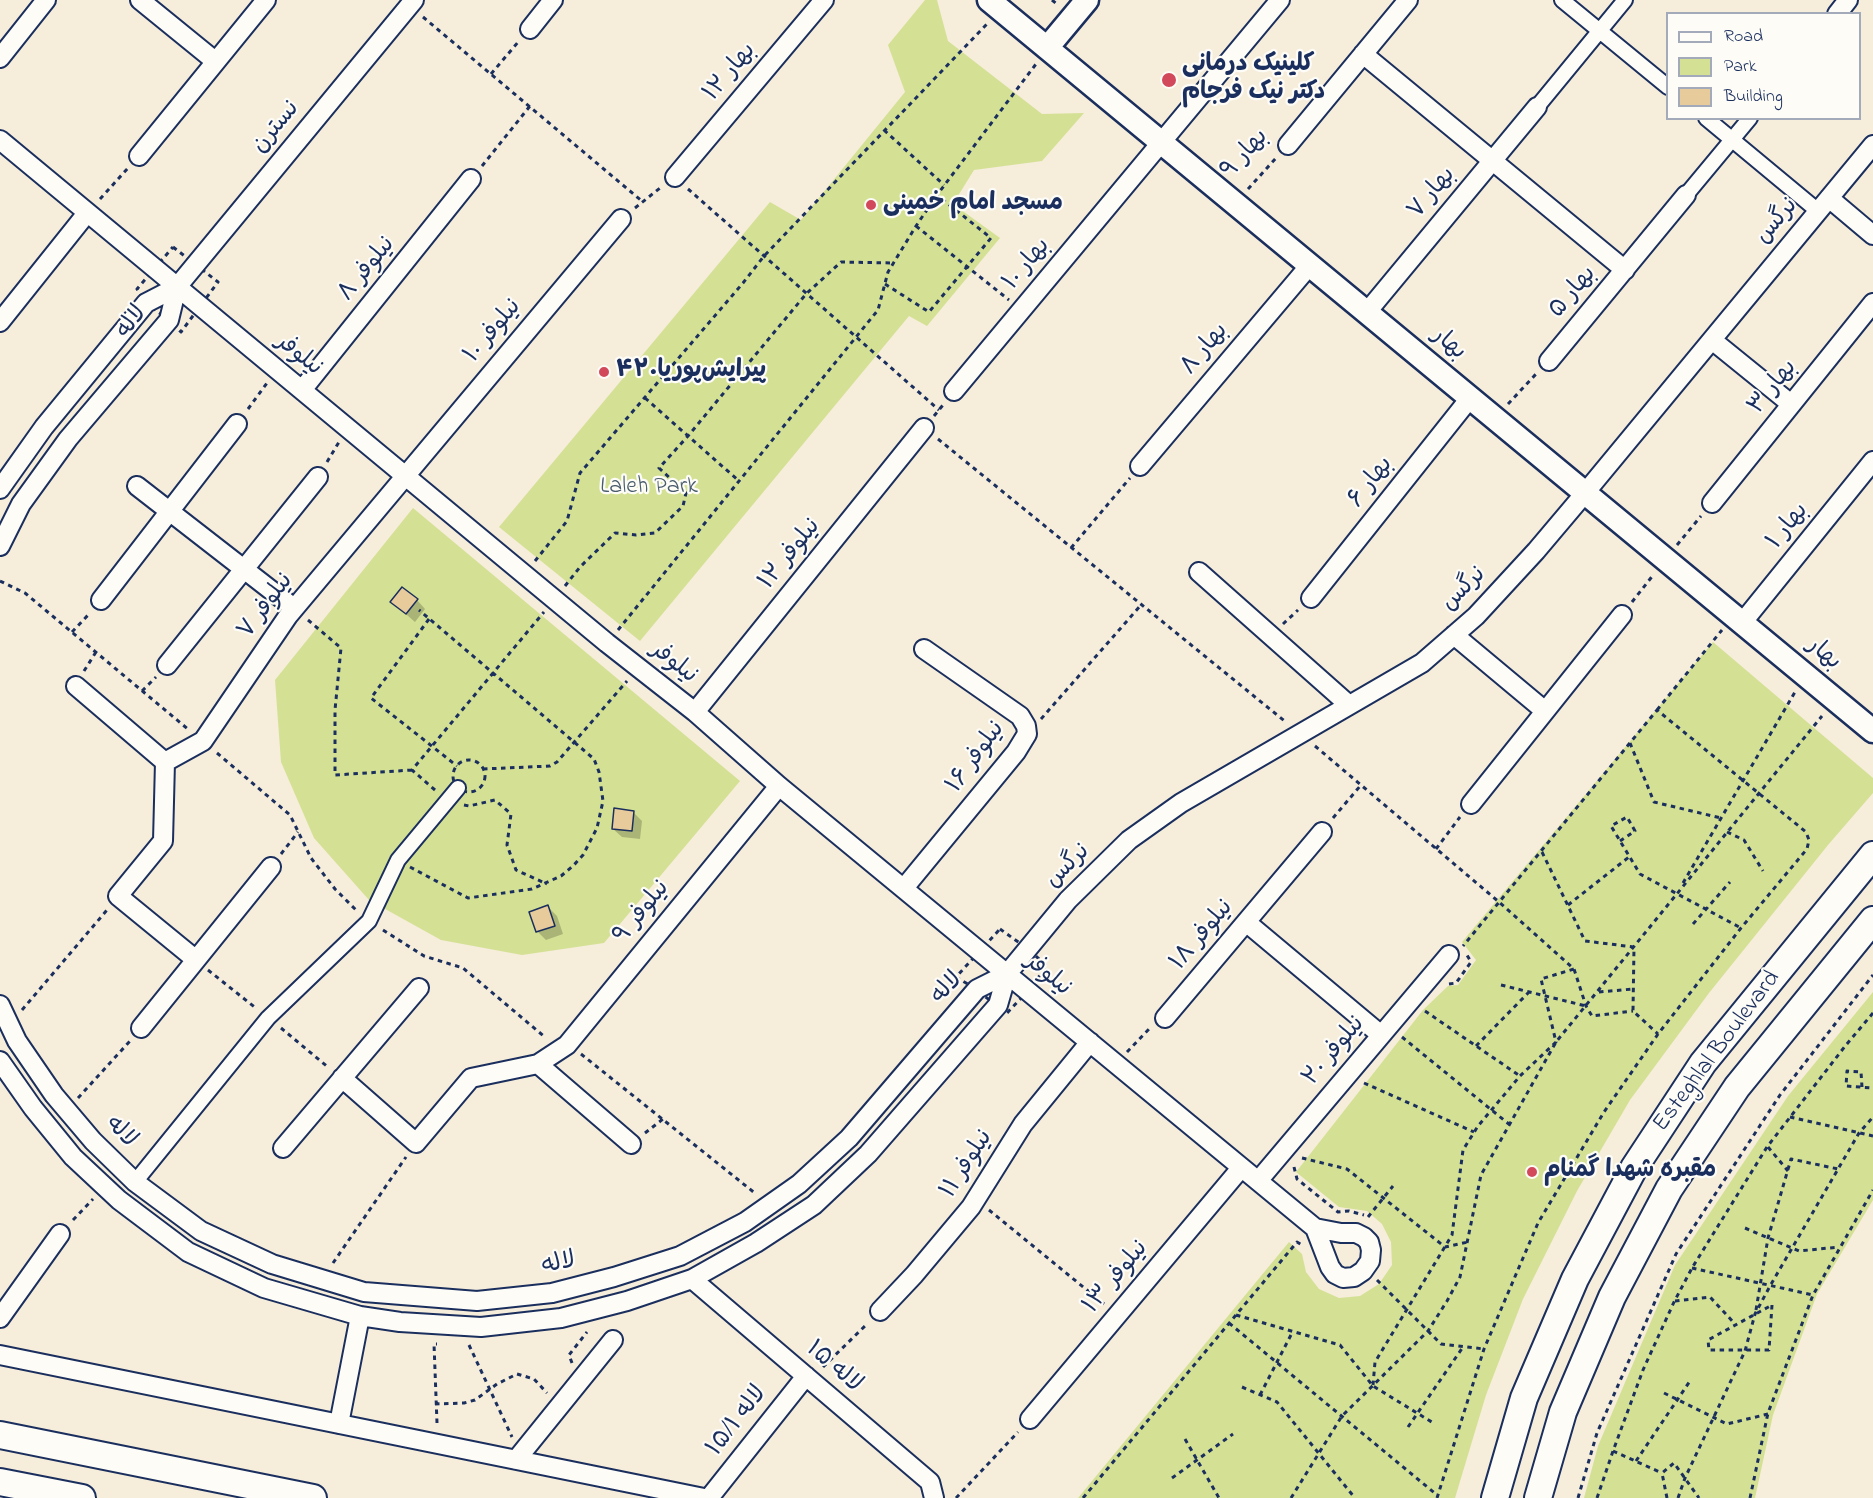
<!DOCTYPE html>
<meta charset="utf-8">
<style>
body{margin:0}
#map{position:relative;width:1873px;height:1498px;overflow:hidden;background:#f6eddb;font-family:"Indie Flower",sans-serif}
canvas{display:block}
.legend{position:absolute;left:1666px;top:12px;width:195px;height:108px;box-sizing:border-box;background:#fdfcf7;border:2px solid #a3aaba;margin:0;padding:8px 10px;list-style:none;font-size:18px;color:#1b2f5e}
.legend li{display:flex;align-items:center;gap:12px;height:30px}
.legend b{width:30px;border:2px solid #a3aaba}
</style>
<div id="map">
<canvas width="1873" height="1498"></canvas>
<ul class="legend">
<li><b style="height:8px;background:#fdfcf7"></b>Road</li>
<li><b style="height:16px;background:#d4e194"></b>Park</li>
<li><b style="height:16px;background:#e7cb9b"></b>Building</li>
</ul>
</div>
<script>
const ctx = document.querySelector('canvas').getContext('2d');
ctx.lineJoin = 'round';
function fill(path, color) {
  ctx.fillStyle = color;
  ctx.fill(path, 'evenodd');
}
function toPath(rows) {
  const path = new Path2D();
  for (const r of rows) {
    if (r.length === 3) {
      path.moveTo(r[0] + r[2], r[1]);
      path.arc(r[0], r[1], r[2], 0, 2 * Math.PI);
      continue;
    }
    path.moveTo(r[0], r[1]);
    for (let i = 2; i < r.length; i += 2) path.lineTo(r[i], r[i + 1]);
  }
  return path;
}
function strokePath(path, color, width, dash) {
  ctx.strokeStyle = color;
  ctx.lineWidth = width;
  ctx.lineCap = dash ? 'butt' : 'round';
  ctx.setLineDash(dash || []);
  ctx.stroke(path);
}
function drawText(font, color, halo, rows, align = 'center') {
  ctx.font = font + ' "Indie Flower","Playpen Sans Arabic",sans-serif';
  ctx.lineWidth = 4.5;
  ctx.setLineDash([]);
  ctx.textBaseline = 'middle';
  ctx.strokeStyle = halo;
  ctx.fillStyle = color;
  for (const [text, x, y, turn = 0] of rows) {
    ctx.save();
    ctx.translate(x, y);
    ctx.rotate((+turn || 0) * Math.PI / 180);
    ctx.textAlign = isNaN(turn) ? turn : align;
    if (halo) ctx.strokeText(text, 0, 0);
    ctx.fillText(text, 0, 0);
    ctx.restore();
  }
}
fill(toPath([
 [925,0,937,0,948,41,1042,114,1084,113,1042,161,974,170,953,204,1000,238,927,326,909,316,640,641,499,527,770,202,801,220,905,92,888,45],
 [413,508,740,781,604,943,522,955,441,940,369,900,314,838,281,762,275,680],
 [1713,642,1873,778,1873,793,1828,845,1709,993,1630,1100,1577,1191,1523,1299,1486,1395,1455,1498,1078,1498,1289,1242,1302,1254,1306,1272,1319,1289,1339,1298,1360,1296,1379,1284,1392,1265,1391,1242,1382,1224,1367,1211,1339,1207,1296,1172,1423,1010,1448,986,1458,985,1476,960,1462,942],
 [1873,992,1873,1200,1817,1294,1773,1415,1755,1498,1584,1498,1598,1446,1675,1265,1788,1096]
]), '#d4e194');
fill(toPath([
 [417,600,425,609,415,622,392,602],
 [633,812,642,821,640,839,622,837,613,829],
 [548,907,557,916,563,934,546,940,537,931]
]), '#0003');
const building = toPath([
 [402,587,418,599,406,614,390,602,402,587],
 [614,808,634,811,632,831,612,829,614,808],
 [548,905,555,926,536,932,529,912,548,905]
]);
fill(building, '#e7cb9b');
strokePath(building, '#1b2f5e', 1.5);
const pedestrian = toPath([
 [1562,0,1668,87],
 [1537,107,1625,0],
 [1706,118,1818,211],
 [1686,195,1750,118],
 [135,1182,268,1018,369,921,398,860,458,788]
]);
const minor = toPath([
 [140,0,215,61],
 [1837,14,1848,0],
 [530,29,553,0],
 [1363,54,1625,270],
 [0,58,46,0],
 [0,140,607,643,695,712,779,786,1315,1228,1330,1267,1335,1274,1343,1278,1354,1277,1363,1271,1370,1261,1371,1250,1369,1242,1364,1237,1356,1233,1341,1233,1315,1228],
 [1288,145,1408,0],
 [139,156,266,0],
 [675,177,824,0],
 [1829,198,1873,235],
 [1367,312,1537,107],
 [0,322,87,213],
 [1712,340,1791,404],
 [1549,361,1686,195],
 [302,390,471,179],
 [954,391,1280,0],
 [1140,466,1310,265],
 [137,486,294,608],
 [0,489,44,427,146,303,177,287,414,0],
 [1712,503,1873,303],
 [0,546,21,504,68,439,169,320,177,287],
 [1199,572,1349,705],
 [1311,598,1470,398],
 [101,600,237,424],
 [1742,623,1873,461],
 [1454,635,1545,711],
 [167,665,318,477],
 [76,686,165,762,163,841,118,896,195,959],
 [695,712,924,428],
 [165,762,203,741,288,616,621,219],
 [1471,804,1622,615],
 [904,888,1016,752,1027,734,1026,726,1020,716,924,649],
 [1246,922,1381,1035],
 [0,1005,17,1041,54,1095,93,1141,135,1182,201,1231,272,1264,364,1292,477,1301,552,1293,614,1277,680,1256,745,1222,799,1184,849,1138,977,989,1007,974],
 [1165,1018,1322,832],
 [141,1028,271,867],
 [0,1061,33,1108,73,1157,119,1200,188,1252,264,1288,360,1316,400,1322,481,1327,561,1318,627,1301,692,1279,756,1243,814,1205,868,1154,998,1005,1007,974,1068,900,1129,840,1181,803,1422,663,1476,616,1536,551,1585,493,1873,145],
 [538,1064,631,1144],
 [342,1078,416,1143,471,1078,538,1064,567,1045,779,786],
 [283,1148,419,988],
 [1258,1181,1449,955],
 [692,1279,930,1482,934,1498],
 [880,1311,914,1275,971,1207,1023,1124,1090,1042],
 [0,1318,60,1234],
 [0,1355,704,1498],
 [1030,1419,1241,1168],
 [339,1424,360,1316],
 [516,1460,613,1340],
 [709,1498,806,1376]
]);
const tertiary = toPath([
 [989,0,1873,731],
 [1047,48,1087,0]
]);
const secondary = toPath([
 [0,1435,313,1498],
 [0,1482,82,1498],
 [1495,1498,1524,1398,1575,1279,1634,1168,1703,1063,1873,855],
 [1538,1498,1563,1412,1612,1297,1669,1189,1737,1087,1873,920]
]);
strokePath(pedestrian, '#1b2f5e', 18);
strokePath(minor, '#1b2f5e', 22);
strokePath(tertiary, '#1b2f5e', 27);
strokePath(secondary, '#1b2f5e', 30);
strokePath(toPath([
 [1052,0,1058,5],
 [423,17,643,202],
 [491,74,519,41],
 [884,130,944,185],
 [482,166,530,106],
 [688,189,939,410],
 [1248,189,1276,158],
 [100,199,128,168],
 [635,208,660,188],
 [916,226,1009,300],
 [173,247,218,282,181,332,169,320,146,303,137,289,173,247],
 [885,284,929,312,991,238,937,195],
 [645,398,739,481],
 [1508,404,1536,374],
 [248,409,267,383],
 [934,416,943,405],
 [938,439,1287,723],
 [327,462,339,442],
 [1677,545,1701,516],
 [1071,548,1130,478],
 [535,561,567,521,580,473,743,283,764,256,987,24],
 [0,581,25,593,189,730],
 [565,586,580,567,615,533,636,535,655,533,683,506,686,493,659,468,688,436,806,294,841,262,893,263],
 [1632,602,1654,574],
 [429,619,371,698,457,766],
 [308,620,341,648,335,710,335,775,412,770],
 [1283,624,1298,610],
 [618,630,878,310,888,272,916,226,937,195,1036,64],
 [72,632,89,614],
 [84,671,96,652],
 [142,691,156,677],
 [1657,710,1722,630],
 [1041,719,1141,605],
 [1630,743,1654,802,1721,818],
 [1315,746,1499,902,1574,969,1586,1006,1592,1016,1633,1011],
 [217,753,290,815,311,858,335,889,356,910],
 [469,776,16],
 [483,769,550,766,557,762,627,681],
 [435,790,412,770,544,612],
 [464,805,469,806,495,800,511,814,507,845,516,870,547,884],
 [1333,818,1361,785],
 [1727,832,1744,840,1763,871],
 [1620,841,1635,831,1627,817,1611,826,1640,874,1741,928],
 [1436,849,1460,817],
 [1542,852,1585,941,1634,947,1633,1011,1658,1034],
 [281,854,298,832],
 [410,867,468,898,532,889,561,876,573,866,583,855,597,828,603,801,599,772,594,759,419,610],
 [1683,883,1795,692],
 [1568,905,1629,857],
 [1693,924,1730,882],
 [1000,929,1028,949,1047,966,1028,991,1007,1013,971,986,956,977,1000,929],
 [383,930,424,956,463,968,546,1038],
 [208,970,257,1009],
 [1449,984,1456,983,1471,962,1467,955],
 [1501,985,1586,1006],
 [1599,992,1633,989],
 [22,1010,107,910],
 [1425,1011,1520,1076],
 [281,1028,329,1068],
 [1402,1037,1510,1125],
 [1476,1046,1529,992],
 [1127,1052,1150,1028],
 [581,1054,756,1194],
 [1364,1083,1474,1132],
 [1862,1087,1861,1072,1847,1071,1846,1086,1873,1088],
 [78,1098,130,1041],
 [1790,1117,1873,1136],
 [645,1133,663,1119],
 [1768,1147,1788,1171],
 [1302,1158,1347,1169,1445,1247,1468,1242],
 [1294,1167,1297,1179,1338,1212,1349,1211,1364,1215],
 [989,1210,1104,1304],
 [1368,1217,1393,1186],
 [73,1220,93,1199],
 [1745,1228,1799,1251,1839,1247],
 [333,1263,406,1157],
 [1692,1268,1813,1295],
 [1377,1280,1441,1344,1484,1349],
 [1675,1301,1710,1297,1736,1325],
 [1772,1305,1769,1350,1709,1350,1708,1340,1772,1305],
 [1756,1310,1768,1238,1791,1159,1838,1169],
 [1236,1315,1340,1345,1373,1386,1435,1424],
 [1229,1323,1437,1495],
 [469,1345,512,1437],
 [572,1363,569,1355,587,1332],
 [823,1367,868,1323],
 [1373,1385,1375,1362,1452,1235,1463,1150,1478,1126,1520,1076,1556,1042,1541,979,1574,969],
 [1242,1387,1277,1402,1355,1498],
 [1664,1393,1727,1424,1768,1414],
 [1260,1395,1293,1331],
 [435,1404,464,1403,475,1400,497,1384,517,1374,534,1379,547,1393],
 [437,1423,434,1344,437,1344],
 [1408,1427,1463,1347],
 [1185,1439,1219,1498],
 [1613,1451,1662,1473],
 [1636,1461,1690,1381],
 [1172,1478,1233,1434],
 [956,1498,1018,1432],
 [1083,1498,1297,1242,1302,1245],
 [1291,1498,1342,1416,1428,1331,1447,1301,1460,1277,1481,1175,1556,1042,1822,716],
 [1437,1498,1484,1349,1538,1223,1604,1112,1658,1034,1741,928,1807,849,1809,840,1806,832,1657,710,1463,946],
 [1578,1498,1597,1433,1676,1254,1780,1095,1873,975],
 [1597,1498,1613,1451,1643,1370,1674,1302,1692,1268,1767,1147,1846,1045,1873,1013],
 [1667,1498,1662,1473,1674,1463,1699,1498],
 [1678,1498,1685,1478,1745,1351,1755,1314,1770,1286,1859,1133,1873,1117],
 [1750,1498,1768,1413,1813,1295,1873,1190]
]), '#1b2f5e', 3, [4.5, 4.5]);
strokePath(pedestrian, '#fdfcf7', 14);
strokePath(minor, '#fdfcf7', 18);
strokePath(tertiary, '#fdfcf7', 22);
strokePath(secondary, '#fdfcf7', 26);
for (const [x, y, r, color] of [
 [1169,80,8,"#d1495b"],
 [871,205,6,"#d1495b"],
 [604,372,6,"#d1495b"],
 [1532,1172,6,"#d1495b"]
]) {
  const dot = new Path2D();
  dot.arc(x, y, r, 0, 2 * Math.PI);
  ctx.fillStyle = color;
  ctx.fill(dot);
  strokePath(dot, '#fdfcf7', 2);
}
drawText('bold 24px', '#1b2f5e', '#fdfcf7', [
 ["کلینیک درمانی",1182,66],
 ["دکتر نیک فرجام",1182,94],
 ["مسجد امام خمینی",883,205],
 ["پیرایش‌پوریا۴۲۰",616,372],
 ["مقبره شهدا گمنام",1544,1172]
], 'left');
drawText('24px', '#1b2f5e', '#fdfcf7', [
 ["بهار ۱۲",731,73,-50],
 ["نسترن",277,128,-50],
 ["بهار ۹",1246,155,-48],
 ["بهار ۷",1433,194,-50],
 ["نرگس",1778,222,-50],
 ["بهار ۱۰",1028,265,-50],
 ["نیلوفر ۸",368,270,-51],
 ["بهار ۵",1574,293,-50],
 ["لاله",133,323,-52],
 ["نیلوفر ۱۰",494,332,-50],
 ["بهار",1448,345,40],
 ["بهار ۸",1206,350,-50],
 ["نیلوفر",298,356,39],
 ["بهار ۳",1774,388,-51],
 ["بهار ۶",1372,483,-52],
 ["بهار ۱",1789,527,-51],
 ["نیلوفر ۱۲",791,555,-51],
 ["نرگس",1465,590,-45],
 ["نیلوفر ۷",267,607,-53],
 ["بهار",1823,655,40],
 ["نیلوفر",673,664,38],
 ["نیلوفر ۱۶",977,758,-54],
 ["نرگس",1069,867,-45],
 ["نیلوفر ۹",643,913,-51],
 ["نیلوفر ۱۸",1203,936,-50],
 ["نیلوفر",1047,976,40],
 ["لاله",948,989,-46],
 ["نیلوفر ۲۰",1335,1052,-50],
 ["Esteghlal Boulevard",1718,1052,-53],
 ["لاله",120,1133,46],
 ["نیلوفر ۱۱",968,1165,-57],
 ["لاله",559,1265,-12],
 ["نیلوفر ۱۳",1117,1278,-50],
 ["لاله ۱۵",833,1368,41],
 ["لاله ۱۵/۱",738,1422,-52]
]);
drawText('24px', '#495c6c', '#fdfcf7', [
 ["Laleh Park",649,488]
]);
</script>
